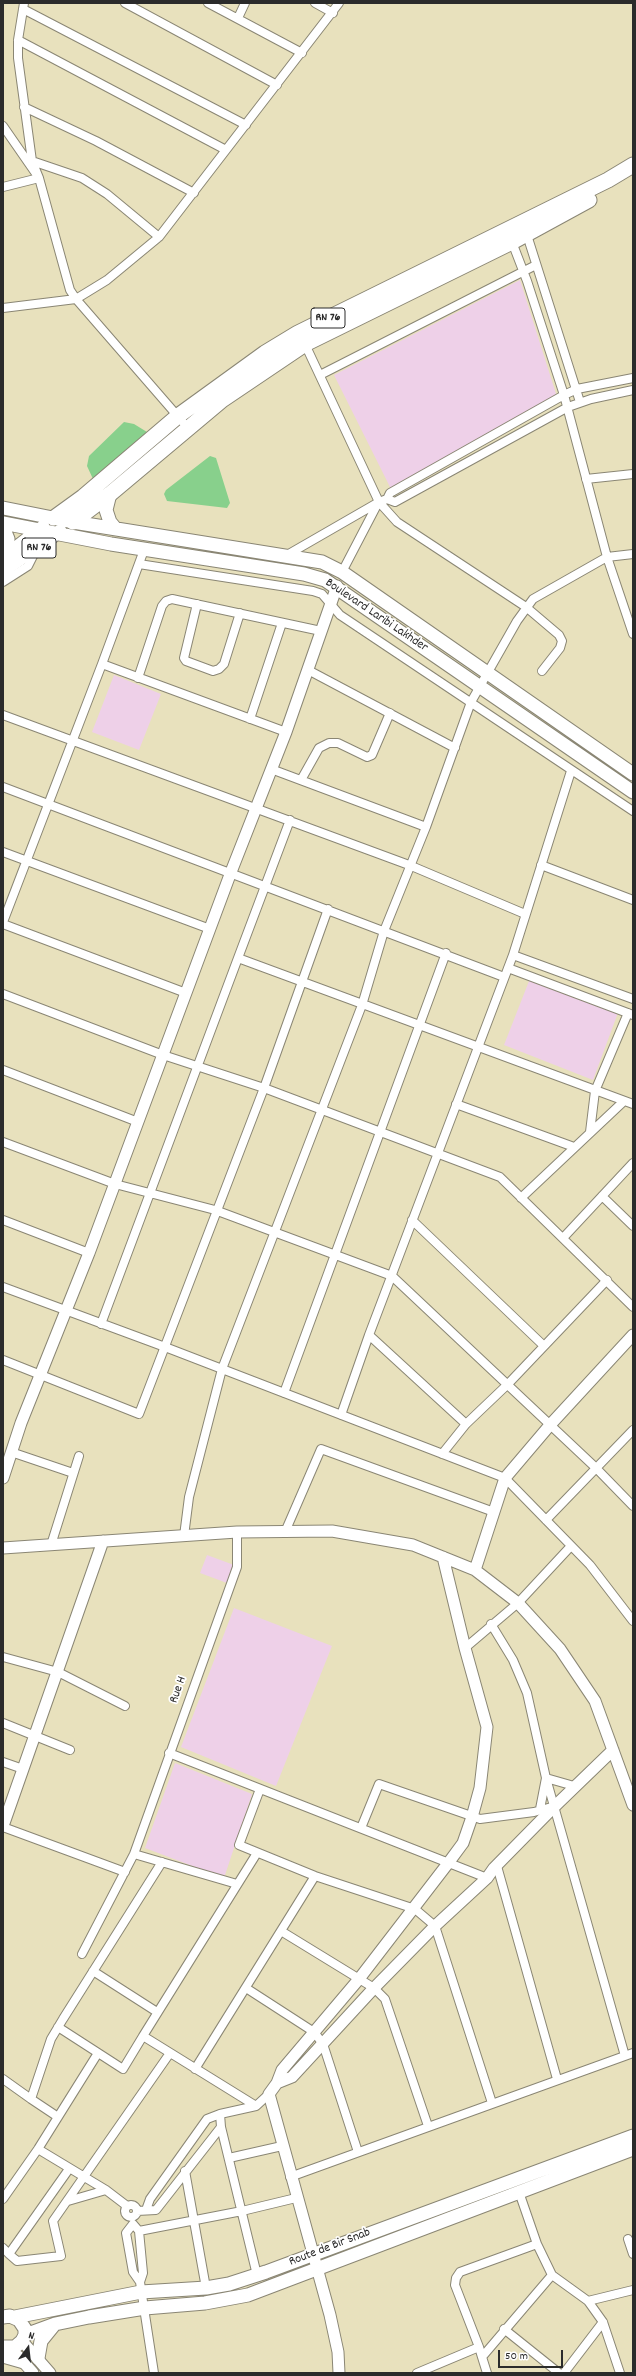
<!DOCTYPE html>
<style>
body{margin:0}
#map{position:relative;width:636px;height:2376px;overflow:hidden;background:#e8e1bd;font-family:Dekko,sans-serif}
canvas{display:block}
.frame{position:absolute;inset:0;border:4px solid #2b2b2b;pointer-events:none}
.north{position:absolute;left:8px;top:2328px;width:40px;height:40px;-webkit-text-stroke:3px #fff;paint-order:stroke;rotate:15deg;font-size:11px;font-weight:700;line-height:16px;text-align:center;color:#2b2b2b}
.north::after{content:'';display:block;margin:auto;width:14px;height:18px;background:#2b2b2b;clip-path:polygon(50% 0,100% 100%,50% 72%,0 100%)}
.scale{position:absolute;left:498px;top:2350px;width:65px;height:18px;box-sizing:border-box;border:2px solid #2b2b2b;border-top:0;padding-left:5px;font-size:12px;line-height:14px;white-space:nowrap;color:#2b2b2b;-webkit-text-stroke:3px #fff;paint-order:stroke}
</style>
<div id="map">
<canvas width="636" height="2376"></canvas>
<div class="frame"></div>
<div class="north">N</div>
<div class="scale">50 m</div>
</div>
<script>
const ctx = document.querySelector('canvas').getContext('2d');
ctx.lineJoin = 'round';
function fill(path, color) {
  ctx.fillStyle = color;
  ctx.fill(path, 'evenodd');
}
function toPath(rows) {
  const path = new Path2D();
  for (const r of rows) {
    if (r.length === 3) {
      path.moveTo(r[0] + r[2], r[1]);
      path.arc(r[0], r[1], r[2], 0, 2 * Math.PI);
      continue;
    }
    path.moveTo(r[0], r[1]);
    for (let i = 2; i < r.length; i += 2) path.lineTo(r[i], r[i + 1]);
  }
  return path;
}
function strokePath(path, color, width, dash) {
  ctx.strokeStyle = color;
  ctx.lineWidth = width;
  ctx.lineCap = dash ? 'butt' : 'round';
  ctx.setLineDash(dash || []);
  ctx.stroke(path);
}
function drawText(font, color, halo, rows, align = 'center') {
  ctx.font = font + ' Dekko,sans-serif';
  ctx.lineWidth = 3.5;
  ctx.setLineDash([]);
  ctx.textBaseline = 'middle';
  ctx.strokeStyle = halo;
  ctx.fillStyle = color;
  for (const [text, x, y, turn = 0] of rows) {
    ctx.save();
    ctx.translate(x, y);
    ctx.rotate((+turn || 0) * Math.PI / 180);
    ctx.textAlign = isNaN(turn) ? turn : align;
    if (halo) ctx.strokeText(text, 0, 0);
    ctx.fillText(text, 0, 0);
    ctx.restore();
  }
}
fill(toPath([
 [520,280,557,397,391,489,334,375],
 [114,675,161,694,139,750,92,732],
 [531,976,619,1010,593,1080,504,1045],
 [207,1555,234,1565,227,1583,200,1573],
 [234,1608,332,1646,276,1786,181,1747],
 [175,1763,252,1794,224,1878,145,1848]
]), '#eed0e8');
fill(toPath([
 [124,422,134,424,147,432,93,479,87,466,89,456],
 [210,456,216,458,230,503,227,508,167,501,164,494,166,490]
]), '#88d08c');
const street = toPath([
 [125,3,277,85],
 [208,3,302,53],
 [315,3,333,13],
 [23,9,246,125],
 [238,18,245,3],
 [18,40,226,150],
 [24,107,96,141,194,193],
 [3,126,39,178,70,290,76,299,3,308],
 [32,161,82,178,107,194,159,237],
 [3,187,39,178,32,161,18,58,18,40,24,3],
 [527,235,580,402],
 [512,242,527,281,564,395,607,557,633,634],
 [304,342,379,502,397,522,526,607,559,635,562,641,560,648,542,671],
 [320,375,536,265],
 [188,428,76,299,107,280,159,237,339,3],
 [586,479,633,474],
 [387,499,390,493,564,395,577,389,633,378],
 [287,555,379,502,387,499,395,502,568,407,591,399,633,390],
 [139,564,313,591,322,594,340,615,633,811],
 [342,572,378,503],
 [3,582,28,566,36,550],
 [197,604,184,658,186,661,213,671,219,669,224,664,240,613],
 [102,664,286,732],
 [308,670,455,748],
 [138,678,162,606,166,601,172,599,321,631],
 [3,715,409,865,525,914],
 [250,719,282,623],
 [271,769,426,827],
 [301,780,319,748,329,743,338,743,367,757,372,755,390,713],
 [3,787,504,977],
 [290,820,238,958,633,1104],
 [3,852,210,929],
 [541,865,633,900],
 [3,922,102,664,144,550],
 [3,924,186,993],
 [513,955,633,999],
 [508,968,633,1015],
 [3,994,163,1055,264,1088,500,1177,633,1307],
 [3,1070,138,1122],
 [456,1104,574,1147],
 [590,1132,595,1091,628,1013],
 [3,1142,115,1184,215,1210,392,1276,596,1468,633,1506],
 [602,1196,633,1226],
 [521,1198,624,1101],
 [3,1220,89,1253],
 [412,1220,544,1346],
 [563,1238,633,1163],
 [3,1287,165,1347,505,1478,590,1565,633,1621],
 [101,1324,238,958],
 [3,1360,139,1414,264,1088,328,909],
 [284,1393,446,953],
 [341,1415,369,1335],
 [466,1424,369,1335,513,955,571,771],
 [11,1452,73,1473],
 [442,1454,466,1424,508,1384,607,1280],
 [546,1520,633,1430],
 [285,1532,321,1449,494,1512],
 [184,1536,189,1497,222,1369,362,1005,384,931,426,827,471,702,517,621,533,599,607,557,633,554],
 [51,1545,79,1456],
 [491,1624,513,1660,527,1693,546,1778,625,2056],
 [465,1648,518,1603,571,1546],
 [3,1657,58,1672,125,1706],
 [3,1723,70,1750],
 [169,1753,487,1878],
 [3,1762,23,1769],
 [260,1789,239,1845,315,1876,415,1909,435,1926,492,2103],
 [540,1809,546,1778,574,1786],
 [3,1827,125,1872],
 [361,1828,379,1784,480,1819,534,1812,555,1806],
 [134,1854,237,1884],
 [497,1866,557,2079],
 [281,1931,374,1988,385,1999,428,2126],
 [82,1954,134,1854,237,1567,237,1532],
 [93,1971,157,2012],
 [246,1988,314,2032,323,2044,358,2152],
 [58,2027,123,2069,143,2036],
 [195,2069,315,1876],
 [3,2079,31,2099,51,2039,63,2019,162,1862],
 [31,2099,58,2117],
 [256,2106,143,2036,257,1853],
 [220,2114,256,2106,269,2094],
 [221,2127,257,2275],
 [38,2149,106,2190,127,2206],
 [229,2158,282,2146],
 [69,2169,9,2254,17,2261,61,2256,53,2221,170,2053],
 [185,2171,206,2288],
 [290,2177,633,2053],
 [519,2192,537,2244,552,2275,588,2301,603,2322,620,2373],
 [3,2199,38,2149,98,2053],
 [68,2201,106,2190],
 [131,2211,6],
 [137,2211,156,2210,221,2127,220,2114,207,2119,150,2199,146,2210],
 [139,2231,242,2211,296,2198],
 [628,2239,633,2254],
 [3,2248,9,2254],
 [140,2282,143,2273,139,2231,133,2224,126,2233,133,2272,140,2282,154,2373],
 [588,2301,633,2290],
 [504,2329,559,2373],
 [479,2347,482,2357,552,2275],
 [482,2357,487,2373],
 [417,2373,479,2347,455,2285,456,2278,460,2272,537,2244],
 [564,2373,603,2322]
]);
const secondary = toPath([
 [3,1478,21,1423,89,1253,231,872,286,732,337,586],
 [3,1548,237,1532,332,1531,413,1545,475,1570,518,1603,560,1649,595,1701,633,1805],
 [475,1570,505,1478,550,1425,633,1335],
 [3,1826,103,1541],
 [277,2083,292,2077,374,1988,435,1926,487,1878,494,1868,555,1806,613,1750],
 [22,2341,50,2373],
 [18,2356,33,2373],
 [339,2373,338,2352,330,2315,269,2094,277,2083,282,2070,359,1979,449,1862,463,1843,472,1817,480,1788,487,1727,465,1648,443,1557]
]);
const primary = toPath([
 [110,494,106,510,110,522,115,528],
 [3,508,73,522,322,562,342,572,633,774],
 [3,523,111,544,304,574,325,580,633,792],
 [3,527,8,539,3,558],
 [3,558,43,527],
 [3,571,60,531],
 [3,2317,10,2316,19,2320,25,2329,25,2335,22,2341,15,2347,3,2347],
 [15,2317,141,2292,206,2288,229,2284,266,2272,633,2136],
 [25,2335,55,2324,89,2317,145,2308,205,2303,248,2295,633,2149],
 [3,2356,24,2362],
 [38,2358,41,2341,54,2325]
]);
const highway = toPath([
 [54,518,83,497,178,416,265,353,298,333,608,180,633,165],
 [73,522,110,494,222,400,305,344,512,242,589,200]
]);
strokePath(street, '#8a8674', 10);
strokePath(secondary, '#8a8674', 13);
strokePath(primary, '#8a8674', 15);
strokePath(highway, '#8a8674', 17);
strokePath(street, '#fff', 8);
strokePath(secondary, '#fff', 11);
strokePath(primary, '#fff', 13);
strokePath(highway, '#fff', 15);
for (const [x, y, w] of [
 [328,318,34],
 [39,548,34]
]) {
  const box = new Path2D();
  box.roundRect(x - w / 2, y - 10, w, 20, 3);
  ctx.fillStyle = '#fff';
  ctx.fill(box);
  strokePath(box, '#2b2b2b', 1);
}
drawText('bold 12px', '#2b2b2b', null, [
 ["RN 76",328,318],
 ["RN 76",39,548]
]);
drawText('13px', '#2b2b2b', '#fff', [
 ["Boulevard Laribi Lakhder",376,616,34],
 ["Rue H",179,1690,-70],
 ["Route de Bir Snab",330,2248,-21]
]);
</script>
